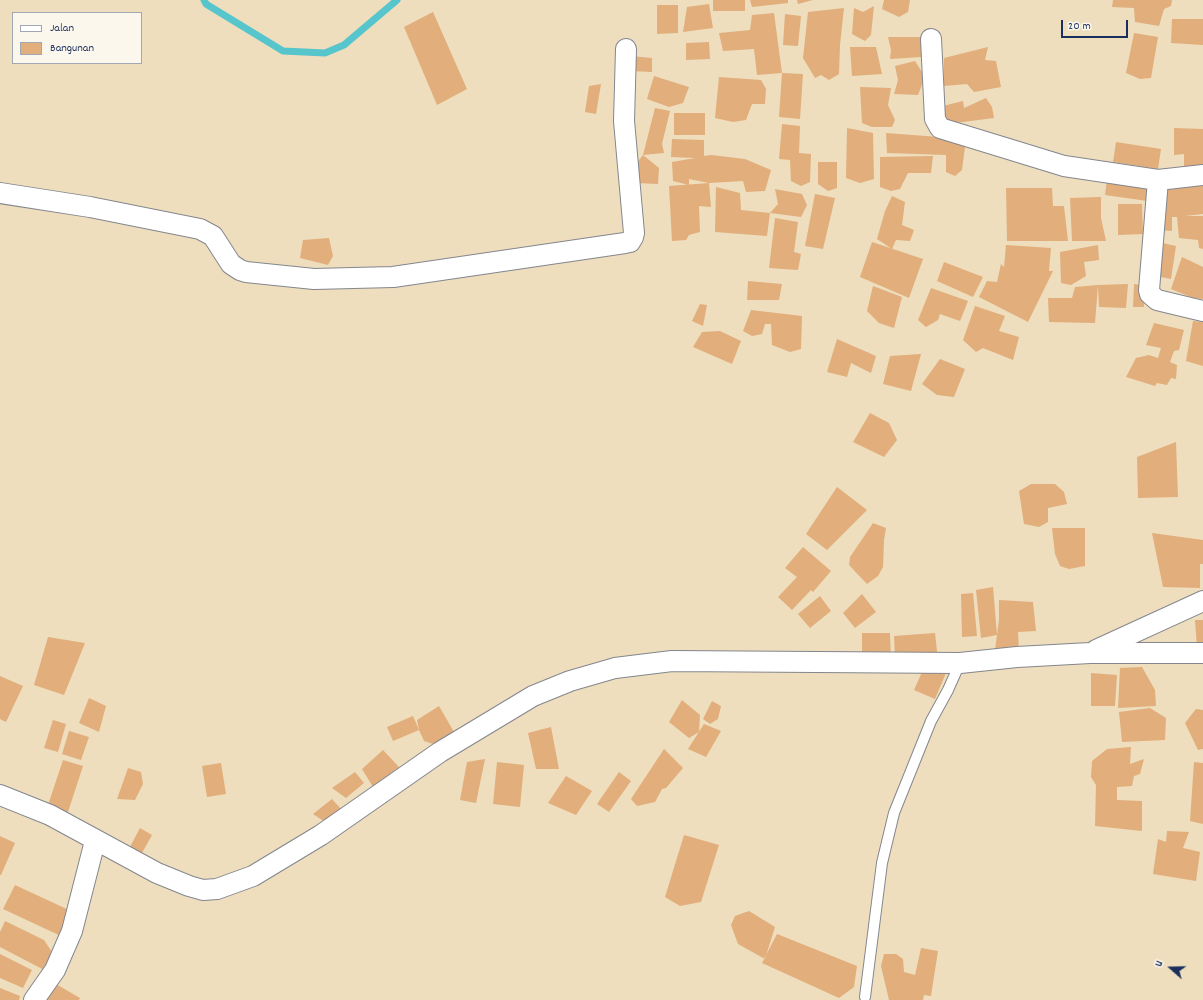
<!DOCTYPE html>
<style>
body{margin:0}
#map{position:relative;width:1203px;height:1000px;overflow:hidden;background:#eedebd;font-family:Dekko,sans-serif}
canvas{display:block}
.legend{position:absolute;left:12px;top:12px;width:130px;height:52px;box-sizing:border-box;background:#fbf7ec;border:1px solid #a1a7b3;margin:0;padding:5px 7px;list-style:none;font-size:12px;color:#1b2f5e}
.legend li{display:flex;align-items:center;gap:8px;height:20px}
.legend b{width:20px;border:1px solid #a1a7b3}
.north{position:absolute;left:1151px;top:948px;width:40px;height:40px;-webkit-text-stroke:3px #fbf7ec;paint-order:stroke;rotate:290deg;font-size:11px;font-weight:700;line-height:16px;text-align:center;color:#1b2f5e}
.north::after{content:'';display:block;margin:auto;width:14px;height:18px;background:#1b2f5e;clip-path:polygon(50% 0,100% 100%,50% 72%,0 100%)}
.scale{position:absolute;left:1061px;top:20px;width:67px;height:18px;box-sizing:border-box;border:2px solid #1b2f5e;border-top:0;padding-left:5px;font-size:12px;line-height:14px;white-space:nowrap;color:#1b2f5e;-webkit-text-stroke:3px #fbf7ec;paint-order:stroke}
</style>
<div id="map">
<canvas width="1203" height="1000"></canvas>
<ul class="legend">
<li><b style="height:5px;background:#fff"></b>Jalan</li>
<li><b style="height:11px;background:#e1ae7c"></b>Bangunan</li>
</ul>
<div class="north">U</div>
<div class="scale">20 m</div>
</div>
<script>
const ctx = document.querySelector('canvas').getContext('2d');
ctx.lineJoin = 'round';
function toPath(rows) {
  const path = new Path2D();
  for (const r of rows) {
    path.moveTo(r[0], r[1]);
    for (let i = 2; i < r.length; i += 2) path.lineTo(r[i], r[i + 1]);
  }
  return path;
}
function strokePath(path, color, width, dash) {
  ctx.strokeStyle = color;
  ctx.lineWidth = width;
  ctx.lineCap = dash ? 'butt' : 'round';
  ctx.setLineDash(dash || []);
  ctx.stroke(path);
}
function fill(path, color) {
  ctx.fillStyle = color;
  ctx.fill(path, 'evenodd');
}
strokePath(toPath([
 [204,0,206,4,283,51,325,53,344,45,397,0]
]), '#57c5cc', 7);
fill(toPath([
 [713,0,745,0,745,11,713,11],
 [750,0,788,0,788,3,752,7],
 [797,0,813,0,798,4],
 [884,0,910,0,908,12,899,17,882,9],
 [1113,0,1172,0,1171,6,1164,9,1159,26,1135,22,1134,8,1112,7],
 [709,4,713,28,683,32,687,7],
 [657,5,678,5,678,33,657,34],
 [874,6,871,35,865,41,852,34,854,8,863,12],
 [844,8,840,45,839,74,829,80,821,75,815,78,803,58,808,12],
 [433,12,467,89,437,105,404,27],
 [774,13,782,73,757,75,754,49,723,51,719,33,750,30,752,15],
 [785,14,801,16,798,46,783,45],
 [1172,19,1203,19,1203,45,1171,43],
 [1134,33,1158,37,1151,78,1140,79,1126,73],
 [888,37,921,37,925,48,921,57,890,59,891,50],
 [709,42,710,59,686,60,686,43],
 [850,47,876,47,882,74,852,76],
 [988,47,985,60,996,61,1001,87,974,92,967,84,944,86,944,58],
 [630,56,652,58,652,72,629,71],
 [915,61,925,77,918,95,894,94,898,80,895,66],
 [782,73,803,74,800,119,779,117],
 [654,76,689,87,683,103,669,107,647,99],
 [719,77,761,80,766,89,765,104,752,104,746,120,733,122,715,118],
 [601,84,596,114,585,112,589,86],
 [860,87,891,88,888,105,895,120,892,127,872,127,862,123],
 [986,98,992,107,994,118,947,124,943,106,963,101,964,108],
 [655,108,670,111,662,144,664,153,643,155],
 [674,113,705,113,705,135,674,135],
 [782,124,800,126,799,153,811,154,810,182,801,186,791,181,790,160,779,159],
 [847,128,873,133,874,179,860,183,846,178],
 [1174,128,1203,129,1203,172,1184,171,1184,154,1174,155],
 [886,133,966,139,962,170,955,176,946,172,946,155,887,153],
 [672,139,704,140,704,156,711,155,745,159,771,170,765,191,746,192,743,181,709,183,689,179,689,185,673,181,672,162,695,158,671,157],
 [1116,142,1161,149,1158,169,1113,162],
 [643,155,659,168,658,184,635,183,636,164],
 [933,156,931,173,908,173,900,189,891,191,880,187,880,157],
 [818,162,837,162,837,188,828,191,818,184],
 [1107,179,1149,184,1147,201,1105,195],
 [1203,182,1203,214,1185,216,1203,216,1203,249,1199,248,1198,240,1179,238,1177,217,1172,217,1172,231,1159,230,1162,184],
 [709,183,711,207,699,206,700,232,689,235,686,240,672,241,669,186],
 [716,187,740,193,741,210,770,213,767,236,715,232],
 [1006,188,1052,188,1053,206,1064,206,1068,241,1007,241],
 [775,189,802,194,807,205,801,217,770,213,778,204],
 [815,194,835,198,823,249,805,246],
 [892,196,905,202,902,225,914,230,910,241,896,240,892,249,877,239,885,211],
 [1101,197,1101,218,1106,241,1072,241,1070,198],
 [1118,204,1142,204,1143,234,1118,235],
 [775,218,798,222,794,252,801,254,798,270,769,268],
 [329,238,333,256,328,265,300,258,303,240],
 [872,242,923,259,909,298,860,277],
 [1158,242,1176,246,1171,279,1155,276],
 [1006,245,1051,248,1049,271,1053,271,1028,322,979,297,987,281,997,282,1001,264,1004,267],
 [1098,245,1099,260,1084,262,1086,276,1071,285,1061,283,1060,252],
 [1182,257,1203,267,1203,299,1193,298,1171,289],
 [944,262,983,277,973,297,937,281],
 [748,281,782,284,779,300,747,300],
 [1128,284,1126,308,1099,307,1098,285],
 [1134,284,1143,285,1144,307,1133,307],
 [1098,285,1095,323,1049,322,1048,298,1072,298,1075,287],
 [873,286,902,297,894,328,879,323,867,311],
 [931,288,968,301,960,321,940,314,938,320,926,327,918,320],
 [700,304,707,305,703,326,692,321],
 [975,306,1005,316,999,331,1019,337,1013,360,983,348,976,352,963,340],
 [751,310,802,316,801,349,790,352,772,345,771,324,765,324,762,334,752,336,743,331],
 [1193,321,1203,322,1203,366,1186,361],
 [1154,323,1184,330,1179,350,1174,351,1170,362,1177,365,1176,379,1171,378,1167,385,1157,383,1155,386,1126,377,1136,358,1149,355,1158,358,1161,348,1146,345],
 [720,331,741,341,732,364,693,347,702,332],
 [837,339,876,356,871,373,851,363,847,377,827,372],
 [921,354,911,391,883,384,890,356],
 [940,359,965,369,954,397,937,395,922,384],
 [870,413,889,423,897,440,884,457,853,442],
 [1176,442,1178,497,1138,498,1137,457],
 [1031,484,1055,484,1064,492,1067,504,1048,508,1048,522,1039,527,1024,524,1019,491],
 [837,487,867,510,827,550,806,534],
 [873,523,886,528,884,540,883,567,878,576,867,584,849,565,850,557],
 [1052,528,1085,528,1085,566,1069,569,1060,566,1055,554],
 [1152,533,1203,540,1203,564,1200,564,1200,588,1163,587],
 [803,547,831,571,813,592,811,590,792,610,778,597,797,577,785,568],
 [993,587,997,635,981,638,976,590],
 [973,593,977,636,962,637,961,594],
 [862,594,876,612,855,628,843,613],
 [820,596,831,611,810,628,798,614],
 [999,600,1033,602,1036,631,1018,632,1019,651,995,650,999,620],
 [1195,620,1203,620,1203,648,1197,648],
 [862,633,890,633,891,659,862,658],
 [935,633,938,660,895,660,894,636],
 [48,637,85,643,64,695,34,685],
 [1142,667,1155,690,1156,706,1118,708,1120,668],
 [922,672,946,673,935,699,914,690],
 [1091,673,1117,675,1115,706,1091,706],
 [0,676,23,686,6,722,0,719],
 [89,698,106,706,99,732,79,723],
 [682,700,700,715,699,732,689,738,669,722],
 [712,701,721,706,718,719,710,724,703,719],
 [439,706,454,732,433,744,424,741,419,730,417,720],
 [1150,708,1166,718,1165,740,1122,742,1119,712],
 [1196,709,1203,710,1203,749,1198,750,1185,723],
 [413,716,419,730,393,741,387,727],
 [53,720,66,724,58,752,44,748],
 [704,724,721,731,706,757,688,749],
 [551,727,559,769,536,769,528,733],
 [69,731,89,737,81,760,62,754],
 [1131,747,1130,764,1144,759,1140,774,1134,776,1132,786,1117,787,1117,800,1142,801,1142,831,1095,826,1096,785,1091,777,1092,761,1107,749],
 [664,749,683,768,666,788,662,789,655,802,637,806,631,799],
 [383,750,399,767,373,787,362,769],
 [485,759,476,803,460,800,467,762],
 [63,760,83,766,68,812,48,805],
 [497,762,524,765,520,807,493,804],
 [1194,762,1203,763,1203,824,1190,821],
 [221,763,226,794,207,797,202,766],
 [128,768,141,772,143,784,135,800,117,799],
 [355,772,364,783,346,798,332,788],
 [619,772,631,781,609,812,597,804],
 [566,776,592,791,576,815,548,803],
 [332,799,342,810,325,822,313,814],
 [140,828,152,835,142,853,130,847],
 [1167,831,1189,832,1183,848,1200,852,1196,881,1153,874,1158,839,1166,842],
 [684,835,719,845,701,902,680,906,665,897],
 [0,836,15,843,1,875,0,875],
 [15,885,71,911,63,937,3,909],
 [749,911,775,927,765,959,738,944,731,925,735,916],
 [5,921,44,940,54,955,46,971,0,947,0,932],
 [777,934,857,966,854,987,839,998,762,963],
 [921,948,938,951,931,996,924,995,923,1000,889,1000,881,966,884,954,896,954,903,959,904,972,915,975],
 [0,954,32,970,23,988,0,978],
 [56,984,80,998,79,1000,47,1000],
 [0,988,20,996,19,1000,0,1000]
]), '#e1ae7c');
const lane = toPath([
 [865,997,882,863,894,813,931,721,948,690,960,663]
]);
const street = toPath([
 [931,39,935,119,940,128,1064,166,1158,180,1149,290,1150,294,1157,300,1203,311],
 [1158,180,1203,175],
 [0,193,90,207,200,229,213,236,231,264,240,270,246,272,314,279,393,277,625,243,630,242,633,237,634,233,624,121,626,49],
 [1096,650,1203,601],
 [0,795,50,815,157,873,189,886,203,890,217,889,253,876,321,835,440,752,533,696,570,681,615,668,672,661,960,663,1017,657,1090,653,1203,653],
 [34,1000,55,970,72,931,95,841]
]);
strokePath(lane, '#84868e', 12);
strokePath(street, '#84868e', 22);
strokePath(lane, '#fff', 10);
strokePath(street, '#fff', 20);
</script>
